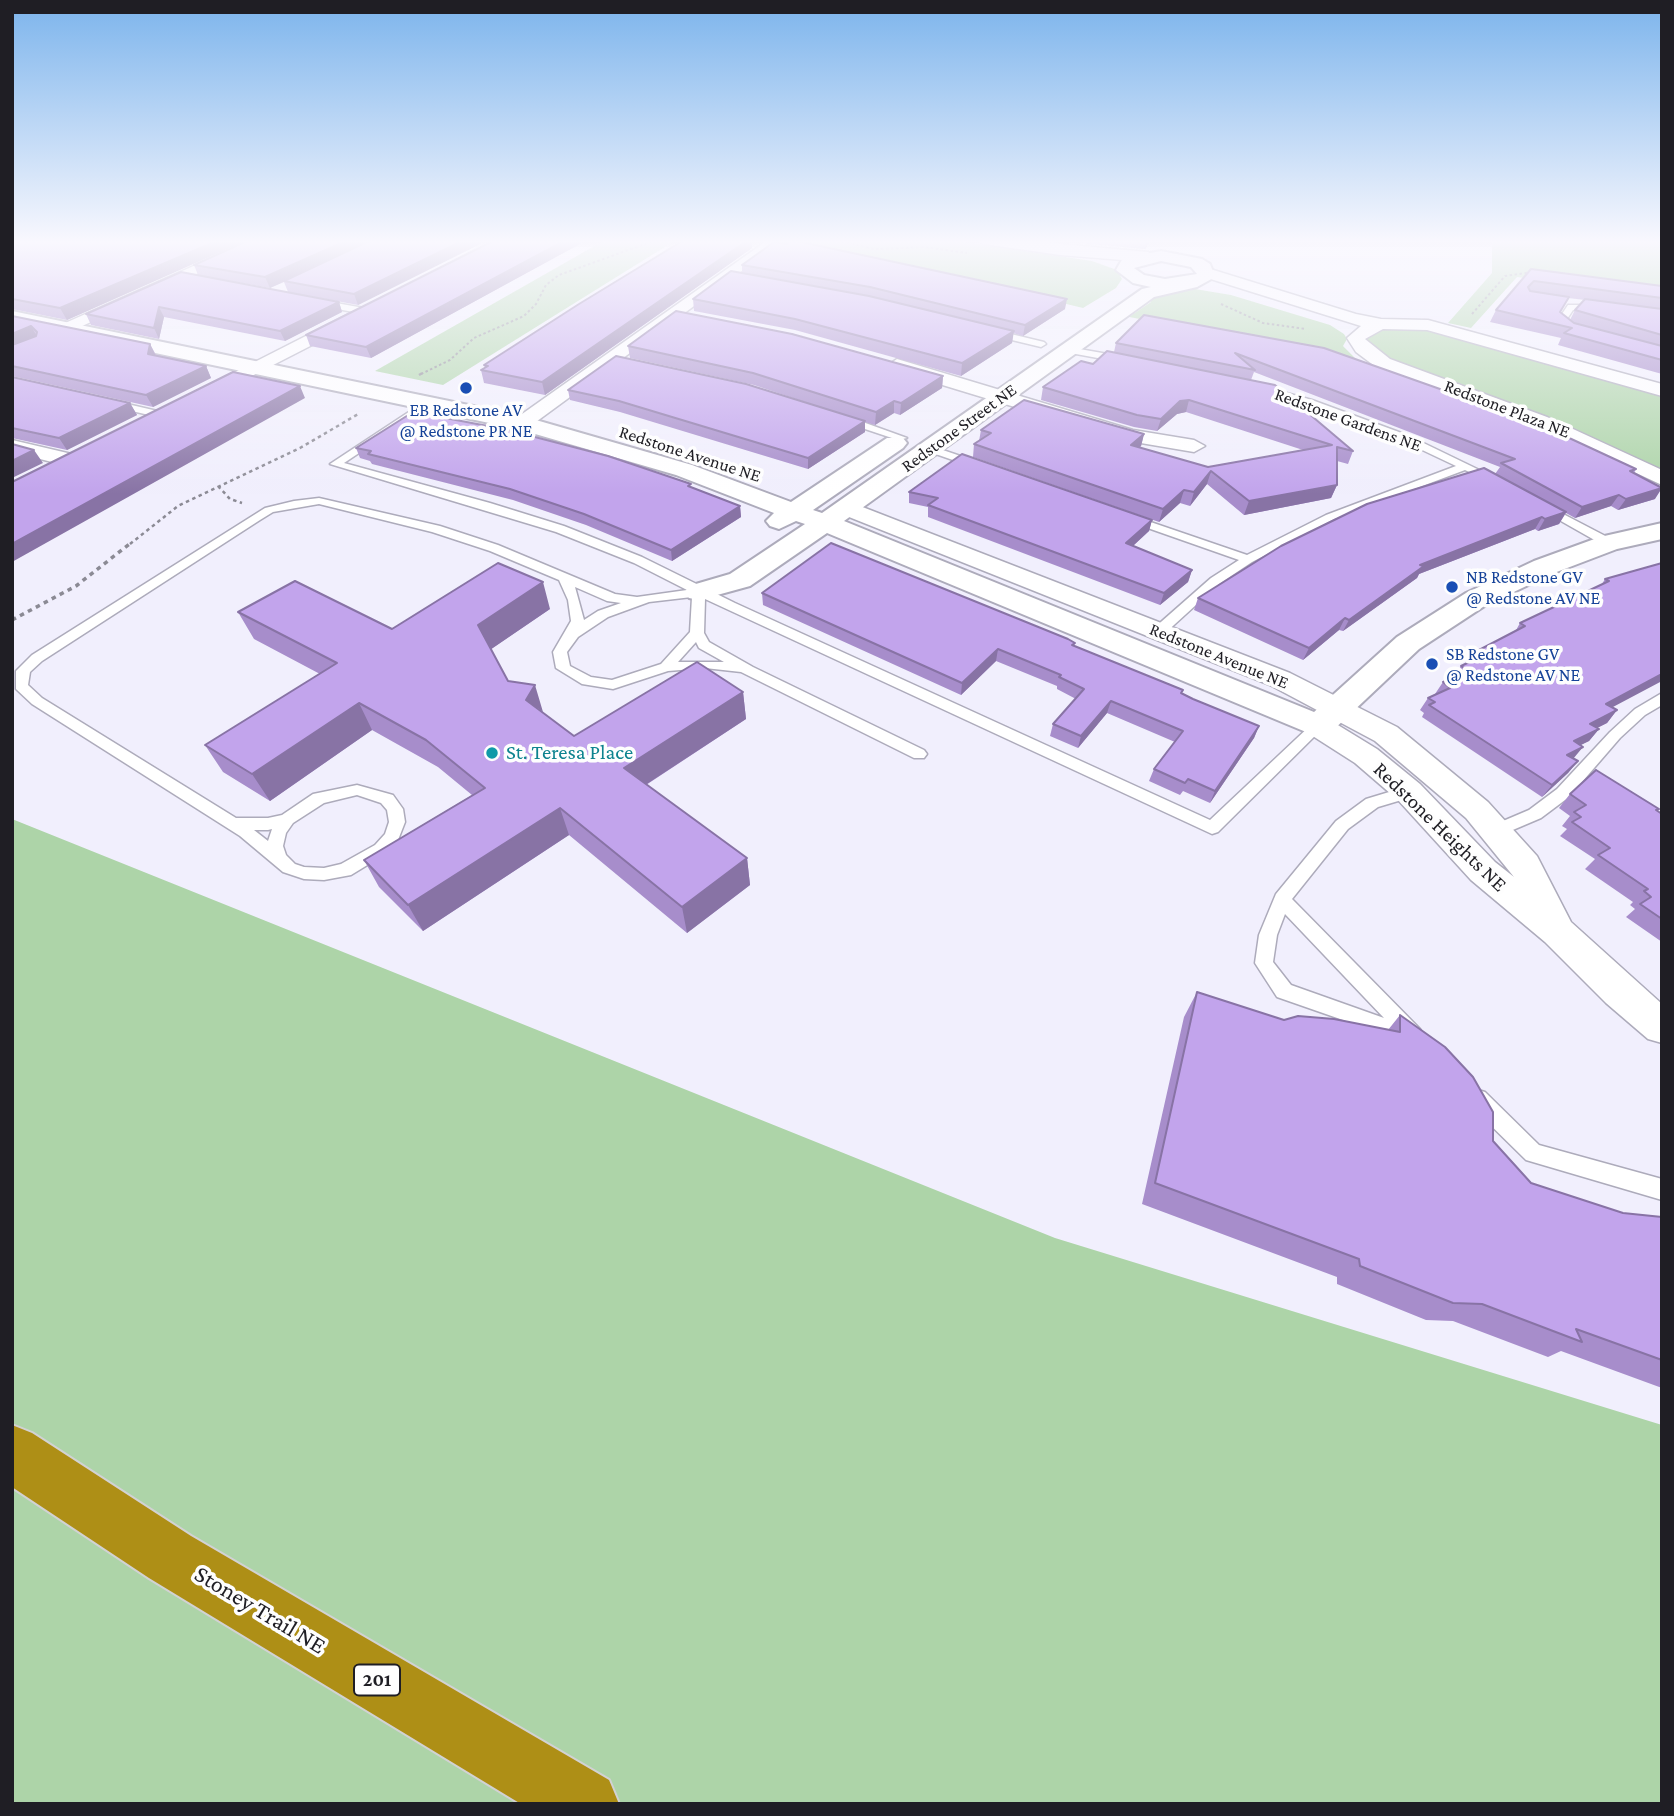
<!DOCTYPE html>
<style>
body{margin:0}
#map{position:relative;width:1674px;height:1816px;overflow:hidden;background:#f1effd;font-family:"Crimson Pro",serif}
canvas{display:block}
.frame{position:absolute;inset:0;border:14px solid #1f1e24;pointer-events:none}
</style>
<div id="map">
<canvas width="1674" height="1816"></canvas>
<div class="frame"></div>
</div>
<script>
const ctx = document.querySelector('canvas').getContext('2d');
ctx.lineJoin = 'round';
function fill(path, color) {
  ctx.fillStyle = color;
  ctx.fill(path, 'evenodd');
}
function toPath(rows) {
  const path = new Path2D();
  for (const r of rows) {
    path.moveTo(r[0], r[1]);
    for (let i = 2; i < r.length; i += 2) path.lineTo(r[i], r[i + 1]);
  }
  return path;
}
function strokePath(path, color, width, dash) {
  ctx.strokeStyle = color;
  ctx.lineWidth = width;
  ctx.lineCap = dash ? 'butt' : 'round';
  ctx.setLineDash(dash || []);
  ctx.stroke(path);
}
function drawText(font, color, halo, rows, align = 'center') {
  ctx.font = font + ' "Crimson Pro",serif';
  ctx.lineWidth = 7;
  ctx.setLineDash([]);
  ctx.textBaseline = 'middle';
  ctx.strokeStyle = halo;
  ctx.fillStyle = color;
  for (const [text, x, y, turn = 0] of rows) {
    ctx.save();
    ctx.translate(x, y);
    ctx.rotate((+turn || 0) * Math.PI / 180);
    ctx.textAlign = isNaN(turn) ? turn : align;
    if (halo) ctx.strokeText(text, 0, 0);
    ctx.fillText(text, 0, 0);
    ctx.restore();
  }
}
fill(toPath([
 [605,240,676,240,443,385,375,371],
 [793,240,952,240,1092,261,1117,270,1122,279,1116,288,1083,308,979,283,784,246],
 [1492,240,1662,240,1662,296,1517,277,1471,328,1448,323,1492,273],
 [1189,288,1231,295,1330,325,1344,334,1347,339,1343,346,1356,359,1129,317,1151,302,1149,297],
 [1424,327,1662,393,1662,471,1390,363,1366,343,1367,337,1382,329],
 [12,819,1055,1238,1662,1425,1662,1804,12,1804]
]), '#add4a8');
const service = toPath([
 [319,300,364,308,368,311,364,314,316,305,319,300],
 [1568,305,1603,305,1607,308,1603,311,1573,310,1565,322,1575,330,1571,333,1556,323,1568,305],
 [990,329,1044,342,1046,344,1041,347,987,334,990,329],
 [1068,347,1125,357,1130,360,1125,363,1065,352,1065,348,1068,347],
 [1265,387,1312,400,1407,435,1502,481,1492,483,1465,470,1334,519,1252,562,1219,584,1163,635,1153,635,1153,629,1211,578,1239,560,1125,520,1125,516,1133,516,1247,555,1326,515,1456,466,1399,439,1304,404,1262,392,1260,390,1265,387],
 [110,400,166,413,167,415,162,418,106,405,106,401,110,400],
 [427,400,431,401,431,405,344,463,490,503,564,526,642,557,735,603,1210,820,1313,723,1318,721,1325,726,1218,832,1212,834,705,599,704,633,709,642,753,667,924,750,927,754,924,758,914,758,741,672,705,668,668,671,613,689,582,684,556,668,553,652,571,621,568,600,559,580,490,551,432,532,319,504,273,512,260,520,42,661,30,672,28,685,42,698,236,818,268,818,282,815,313,794,357,785,393,795,403,809,405,822,398,840,387,853,351,875,324,880,304,879,283,872,240,836,32,704,16,689,16,671,32,655,265,508,294,501,319,498,440,526,498,545,615,594,637,597,687,590,634,563,556,532,330,464,427,400],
 [575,587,607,601,621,603,598,611,584,620,575,587],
 [692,597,690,632,661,664,612,680,591,677,570,666,567,652,578,637,608,617,649,602,692,597],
 [696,642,699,648,724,662,678,662,696,642],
 [357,795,381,803,387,810,389,822,385,834,375,845,341,864,324,868,304,867,295,864,286,855,283,846,286,833,293,823,324,803,357,795],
 [272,829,268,841,254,830,268,830,272,829],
 [838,416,846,416,907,438,898,440,838,420,838,416],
 [931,446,981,463,982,465,973,467,927,451,926,449,931,446],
 [1542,503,1613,540,1615,543,1605,546,1538,508,1538,504,1542,503],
 [1662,693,1662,705,1645,715,1620,738,1569,797,1541,818,1501,835,1489,835,1487,831,1489,827,1529,810,1557,789,1610,732,1635,709,1662,693],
 [1409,786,1417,792,1415,796,1378,807,1348,829,1292,899,1420,1029,1423,1035,1420,1041,1412,1044,1277,997,1255,963,1259,935,1276,894,1336,821,1366,799,1409,786],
 [1285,914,1384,1018,1291,985,1273,962,1277,935,1285,914],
 [1478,1090,1485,1092,1539,1145,1662,1179,1662,1200,1526,1160,1471,1106,1468,1099,1471,1092,1478,1090]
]);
const minor = toPath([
 [252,240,271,240,69,332,57,332,54,328,252,240],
 [768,240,784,240,529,427,515,427,512,423,515,419,768,240],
 [977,240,1016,240,1148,252,1156,257,1148,262,1060,255,984,244,977,240],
 [1207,268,1356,314,1381,319,1428,320,1662,384,1662,396,1427,330,1383,329,1365,339,1390,359,1547,417,1662,470,1662,485,1533,425,1376,367,1356,352,1347,338,1361,326,1201,276,1201,270,1207,268],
 [351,313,360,318,357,322,205,400,198,402,188,396,351,313],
 [897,359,1133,430,1194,440,1205,446,1194,452,1123,440,890,369,888,365,897,359],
 [12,440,76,455,79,460,68,466,12,452,12,440],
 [847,501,1290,673,1397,727,1488,802,1537,856,1571,922,1662,1004,1662,1043,1648,1039,1606,1003,1545,942,1471,880,1398,800,1355,763,1308,733,1303,726,1308,719,1318,716,1328,719,1377,749,1420,784,1495,862,1514,877,1466,818,1375,741,1270,685,839,513,836,508,847,501]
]);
const tertiary = toPath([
 [1161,251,1202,259,1210,264,1215,277,1197,287,1154,297,844,521,1314,712,1397,637,1466,593,1534,561,1600,537,1662,523,1662,539,1617,549,1554,573,1486,605,1419,649,1329,734,1318,737,827,533,750,586,699,600,689,598,685,592,689,586,730,574,805,524,796,521,779,529,770,526,766,521,774,513,676,475,518,429,12,323,12,311,522,416,692,465,791,502,887,438,903,438,907,443,903,448,813,510,822,513,1142,289,1151,287,1133,283,1116,270,1123,258,1161,251],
 [1161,261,1191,267,1197,274,1165,279,1144,275,1134,268,1161,261]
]);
const motorway = toPath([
 [12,1425,32,1433,191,1536,609,1780,619,1804,521,1804,149,1578,12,1487,12,1425]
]);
strokePath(service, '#adabbb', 3);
strokePath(minor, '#adabbb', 3);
strokePath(tertiary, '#adabbb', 4);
strokePath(motorway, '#d2d2d3', 4);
strokePath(toPath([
 [837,240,874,249,925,247,967,253],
 [1221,304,1263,323,1306,329],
 [1472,314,1505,276,1533,272],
 [421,374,450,360,474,338,524,316,536,304,546,285,559,275,656,240]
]), '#8b8a94', 2, [2.5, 2.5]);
strokePath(toPath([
 [419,375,424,372],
 [218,486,230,499,242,503],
 [130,544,178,506,300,448,360,413]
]), '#8b8a94', 2.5, [3.5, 3.5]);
strokePath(toPath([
 [12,620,76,586,132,542]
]), '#8b8a94', 3.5, [4.5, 4.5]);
fill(service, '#fff');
fill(minor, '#fff');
fill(tertiary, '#fff');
fill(motorway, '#ae8f16');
fill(toPath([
 [12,240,247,240,67,320,12,309],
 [488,240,358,305,288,292,284,282,270,288,230,281,339,302,342,312,285,341,164,317,159,339,91,325,86,314,198,275,194,265],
 [495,240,587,240,371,358,310,346,306,335],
 [684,240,752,240,752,248,545,395,484,383,481,370,485,368,484,365],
 [1047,240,1151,240,1145,249],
 [742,265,1065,309,1023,336,1013,333,1012,343,961,376,795,330,694,311,693,299,742,273],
 [1531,269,1662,286,1662,374,1558,345,1561,338,1490,322,1496,310],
 [1568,298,1585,300,1575,310,1570,320,1560,312],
 [1144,315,1636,469,1634,473,1655,499,1618,510,1611,506,1575,518,1566,513,1559,524,1538,531,1535,529,1419,574,1417,578,1343,631,1339,630,1303,660,1194,610,1198,598,1495,474,1500,467,1254,372,1251,380,1353,451,1348,464,1337,461,1337,485,1331,498,1244,515,1207,484,1190,506,1180,503,1159,522,973,457,974,444,979,441,981,430,1144,434,1141,446,1139,448,1208,467,1303,450,1186,412,1177,414,1157,431,1134,427,1041,400,1043,387,1093,364,1114,352,1116,343],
 [12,316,150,344,156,355,206,366,211,378,153,407,12,376],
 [628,346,943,376,942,388,900,415,894,413,875,425,865,422,865,432,808,469,620,412,570,400,568,390,847,416,754,385,630,358],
 [12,377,130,403,137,415,67,450,12,438],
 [356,448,692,487,740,506,741,517,672,561,586,525,513,500,372,464,370,461,360,458],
 [909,492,1152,520,1149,531,1133,546,1192,570,1188,582,1160,605,928,517,928,507,909,503],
 [1662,563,1612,707,1617,710,1607,723,1597,728,1599,729,1589,741,1580,745,1573,759,1578,761,1568,773,1542,797,1422,717,1424,713,1420,710,1428,698,1435,694,1443,682,1454,678,1461,666,1473,660,1479,650,1515,632,1520,623,1602,584,1605,579],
 [762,593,1075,643,1074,646,1182,693,1193,699,1259,726,1254,738,1210,803,1183,791,1180,795,1149,781,1154,769,1175,742,1107,713,1078,748,1050,736,1053,724,1076,699,1057,689,1057,686,996,661,961,695,763,605],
 [550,609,491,649,508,681,543,713,574,736,743,692,746,719,646,785,747,858,750,885,687,933,569,835,423,931,379,887,364,860,472,795,438,767,372,730,270,801,223,772,205,745,320,674,254,639,238,612,392,629],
 [1570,794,1657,811,1662,814,1662,942,1626,917,1635,909,1630,905,1633,902,1585,869,1595,859,1560,836,1567,829,1562,826,1570,816,1559,808],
 [1197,992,1284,1020,1388,1030,1400,1015,1493,1141,1531,1183,1623,1213,1662,1217,1662,1388,1561,1351,1548,1357,1453,1321,1426,1320,1337,1284,1337,1277,1142,1204,1184,1017]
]), '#a78dcb');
fill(toPath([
 [219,240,247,240,67,320,60,308],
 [348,240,374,240,270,288,265,277],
 [464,240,488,240,358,305,354,294],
 [566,240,587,240,371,358,366,347],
 [748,240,752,240,752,248,545,395,542,382],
 [1147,240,1151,240,1145,249],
 [1067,299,1065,309,1023,336,1025,325],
 [339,302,342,312,285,341,280,331],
 [159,307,164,317,159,339,154,328],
 [31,326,38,338,12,348,12,334],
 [1014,331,1012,343,961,376,962,363],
 [150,344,156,356,148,354],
 [206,366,211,378,153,407,146,395],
 [943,376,942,388,900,415,901,403],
 [300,386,305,398,12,562,12,544],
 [1189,400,1186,412,1177,414,1157,431,1161,419,1180,401],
 [894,401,894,413,875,425,876,412],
 [130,403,137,415,67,450,59,438],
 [865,421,865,432,808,469,808,458],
 [1144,434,1141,446,1128,458,1131,445],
 [34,450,43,463,12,478,12,461],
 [1211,471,1207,484,1190,506,1194,492],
 [1337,485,1331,498,1244,515,1249,501],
 [1662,488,1655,499,1618,510,1626,499],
 [1184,490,1180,503,1159,522,1163,509],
 [1619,495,1611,506,1575,518,1582,507],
 [740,506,741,517,672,561,671,550],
 [1566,512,1559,524,1538,531,1545,519],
 [1542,517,1535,529,1419,574,1417,578,1343,631,1349,620,1420,565],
 [1152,520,1149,531,1123,555,1126,543],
 [1192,570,1188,582,1160,605,1164,593],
 [543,582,550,609,487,652,478,625],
 [1345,618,1339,630,1303,660,1309,648],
 [998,649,996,661,961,695,962,683],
 [1662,674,1662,681,1596,716,1606,704],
 [535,685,543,712,526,700],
 [743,692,746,719,630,795,624,768],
 [1111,701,1107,713,1078,748,1081,736],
 [359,703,372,730,270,801,252,774],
 [1617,710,1607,723,1581,736,1590,724],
 [1259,726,1254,738,1210,803,1215,791],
 [1599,729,1589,741,1565,753,1574,741],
 [1583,747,1573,759,1567,755],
 [1578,761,1568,773,1542,797,1552,785],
 [560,808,569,835,423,931,408,905],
 [747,858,750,885,687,933,682,907]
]), '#8873a5');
const building = toPath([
 [12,240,219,240,60,308,12,299,12,240],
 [249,240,348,240,265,277,194,265,249,240],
 [371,240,464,240,354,294,284,281,371,240],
 [495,240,566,240,366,347,306,335,495,240],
 [684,240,748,240,542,382,481,370,488,366,484,365,579,304,684,240],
 [792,240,1067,299,1025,325,870,287,742,265,774,242,787,244,792,240],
 [1531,269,1662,286,1662,298,1534,281,1528,287,1530,291,1569,297,1560,312,1574,323,1662,346,1662,360,1564,333,1572,328,1496,310,1531,269],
 [731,271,869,296,1014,331,962,363,795,319,693,299,731,271],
 [181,272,339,302,280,331,159,307,154,328,86,314,181,272],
 [1585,299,1662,309,1662,335,1575,310,1585,299],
 [676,311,792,334,943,376,901,403,894,401,876,412,753,373,628,346,676,311],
 [1144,315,1324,348,1539,424,1636,469,1630,471,1662,488,1626,499,1619,495,1582,507,1501,463,1515,459,1235,353,1255,370,1116,343,1144,315],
 [12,316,150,344,148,354,206,366,146,395,12,366,12,345,36,336,37,332,31,326,12,334,12,316],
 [1107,351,1275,385,1353,451,1337,447,1337,485,1249,501,1211,471,1194,492,1184,490,1163,509,974,444,991,433,981,430,1024,400,1144,434,1131,445,1208,467,1332,445,1189,400,1180,401,1161,419,1137,415,1043,387,1081,361,1093,364,1107,351],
 [616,356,746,384,865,421,808,458,619,401,568,390,616,356],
 [233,372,300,386,12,544,12,482,233,372],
 [12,377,130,403,59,438,12,428,12,377],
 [413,412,504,429,608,456,691,484,688,486,740,506,671,550,584,514,510,489,368,454,371,451,356,448,413,412],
 [12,444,34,450,12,461,12,444],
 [962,454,1152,520,1126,543,1192,570,1164,593,928,505,938,498,909,492,962,454],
 [1484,468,1566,512,1545,519,1542,517,1420,565,1424,566,1349,620,1345,618,1309,648,1198,598,1281,546,1367,504,1484,468],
 [831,543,1068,639,1075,643,1072,645,1183,690,1181,693,1193,699,1259,726,1215,791,1188,779,1185,783,1154,769,1183,731,1111,701,1081,736,1053,724,1084,689,1059,677,1061,675,998,649,962,683,762,593,831,543],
 [498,563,543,582,478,625,508,681,535,685,526,700,574,736,697,662,743,692,624,768,747,858,682,907,560,808,408,905,364,860,485,788,426,740,359,703,252,774,205,745,337,663,238,612,295,581,392,629,498,563],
 [1662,563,1662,674,1606,704,1617,710,1590,724,1599,729,1574,741,1583,747,1567,755,1578,761,1552,785,1429,705,1435,702,1428,698,1450,688,1443,682,1469,671,1461,666,1486,654,1479,650,1525,626,1520,623,1609,581,1605,579,1662,563],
 [1596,770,1659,809,1656,810,1662,814,1662,919,1640,904,1651,897,1644,891,1648,889,1598,855,1610,848,1572,822,1581,817,1574,812,1586,805,1570,794,1596,770],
 [1197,992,1284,1020,1298,1016,1334,1019,1400,1032,1400,1015,1445,1047,1473,1077,1493,1112,1493,1141,1531,1183,1623,1213,1662,1217,1662,1360,1576,1329,1582,1342,1482,1304,1453,1303,1360,1266,1359,1259,1155,1183,1197,992]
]);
fill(building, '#c2a4ec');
strokePath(building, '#8873a5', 2);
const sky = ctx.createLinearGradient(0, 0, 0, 494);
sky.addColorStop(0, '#7cb4ec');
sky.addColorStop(0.49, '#f9f8fe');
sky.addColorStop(1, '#f9f8fe00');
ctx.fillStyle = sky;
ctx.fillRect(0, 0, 1674, 494);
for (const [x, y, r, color] of [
 [466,388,7,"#1a4fb4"],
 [1452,587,7,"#1a4fb4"],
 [1432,664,7,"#1a4fb4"],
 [492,753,7,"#0f9aa8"]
]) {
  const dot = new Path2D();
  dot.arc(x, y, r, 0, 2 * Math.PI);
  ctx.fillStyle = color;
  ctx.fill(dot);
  strokePath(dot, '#fefefe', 2.5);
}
drawText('18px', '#1f1e24', '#fefefe', [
 ["Redstone Plaza NE",1507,409,21],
 ["Redstone Gardens NE",1348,420,20],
 ["Redstone Street NE",959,428,-36],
 ["Redstone Avenue NE",690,454,18],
 ["Redstone Avenue NE",1219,656,22]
]);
drawText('18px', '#164399', '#fefefe', [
 ["EB Redstone AV",466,410,"center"],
 ["@ Redstone PR NE",466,431,"center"],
 ["NB Redstone GV",1466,577],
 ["@ Redstone AV NE",1466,598],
 ["SB Redstone GV",1446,654],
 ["@ Redstone AV NE",1446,675]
], 'left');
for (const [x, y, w] of [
 [377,1680,46]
]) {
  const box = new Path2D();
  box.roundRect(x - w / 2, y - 15.5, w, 31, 5);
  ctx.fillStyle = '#fefefe';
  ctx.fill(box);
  strokePath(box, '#1f1e24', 2);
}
drawText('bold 19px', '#1f1e24', null, [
 ["201",377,1680]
]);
drawText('21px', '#0d838f', '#fefefe', [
 ["St. Teresa Place",506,753]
], 'left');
drawText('21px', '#1f1e24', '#fefefe', [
 ["Redstone Heights NE",1440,827,44]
]);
drawText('24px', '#1f1e24', '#fefefe', [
 ["Stoney Trail NE",260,1610,31]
]);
</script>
